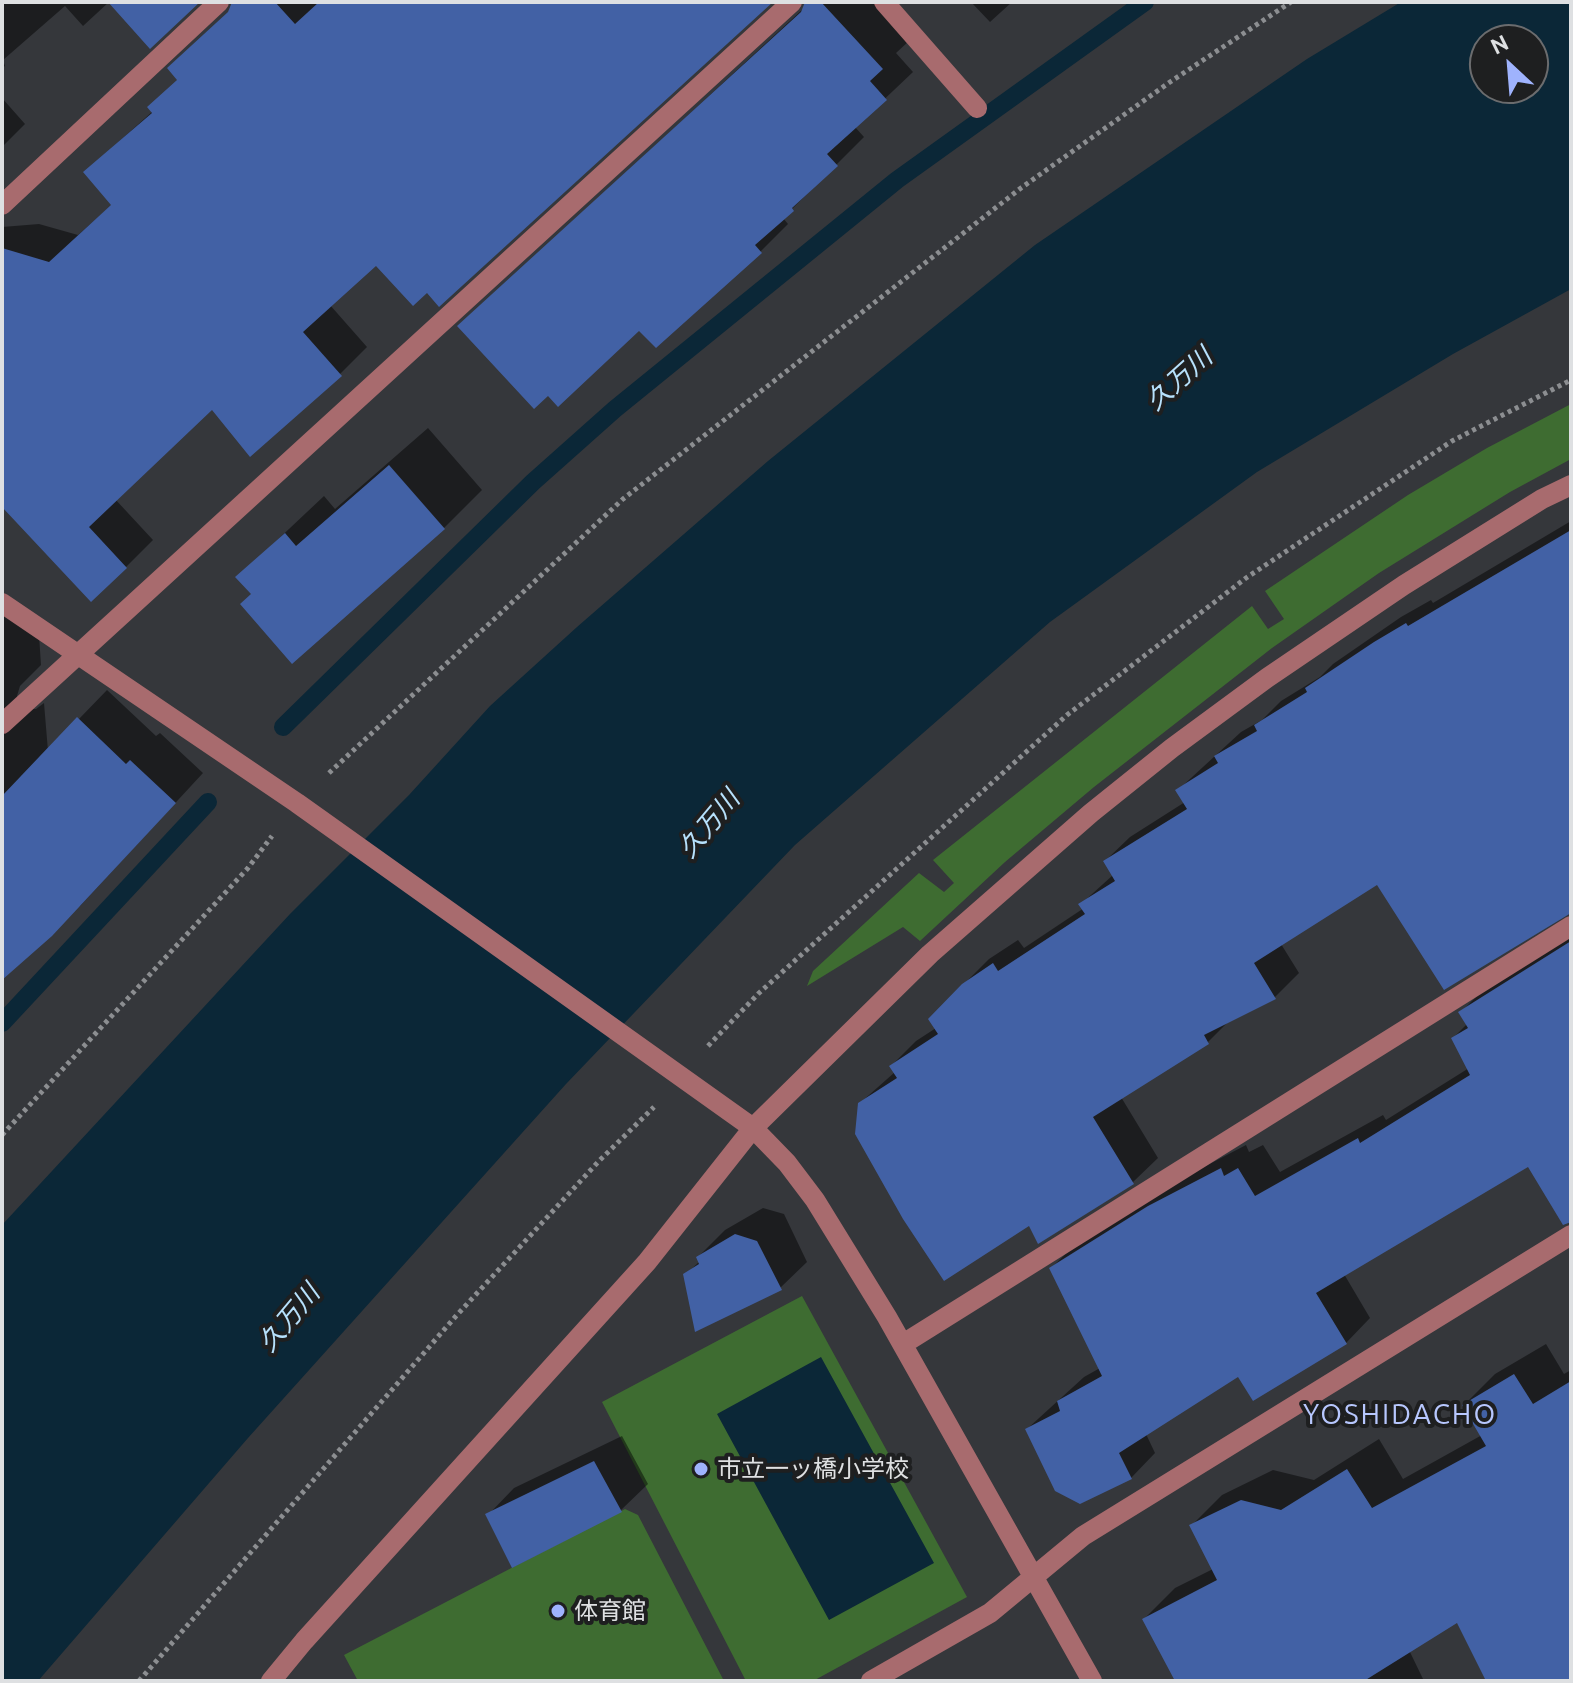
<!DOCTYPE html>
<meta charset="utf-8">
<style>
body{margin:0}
#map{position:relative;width:1573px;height:1683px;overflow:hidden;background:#35373b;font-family:Ubuntu,sans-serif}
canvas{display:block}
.frame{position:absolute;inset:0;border:4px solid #dee0e2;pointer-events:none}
.north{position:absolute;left:1469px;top:24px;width:80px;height:80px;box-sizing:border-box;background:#1e1f20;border:2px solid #6b6c6e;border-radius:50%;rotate:334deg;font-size:22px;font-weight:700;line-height:32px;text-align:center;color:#dee0e2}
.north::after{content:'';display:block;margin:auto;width:28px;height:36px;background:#9fb3fd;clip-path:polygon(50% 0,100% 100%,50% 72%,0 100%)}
</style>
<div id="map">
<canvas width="1573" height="1683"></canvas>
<div class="frame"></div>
<div class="north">N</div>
</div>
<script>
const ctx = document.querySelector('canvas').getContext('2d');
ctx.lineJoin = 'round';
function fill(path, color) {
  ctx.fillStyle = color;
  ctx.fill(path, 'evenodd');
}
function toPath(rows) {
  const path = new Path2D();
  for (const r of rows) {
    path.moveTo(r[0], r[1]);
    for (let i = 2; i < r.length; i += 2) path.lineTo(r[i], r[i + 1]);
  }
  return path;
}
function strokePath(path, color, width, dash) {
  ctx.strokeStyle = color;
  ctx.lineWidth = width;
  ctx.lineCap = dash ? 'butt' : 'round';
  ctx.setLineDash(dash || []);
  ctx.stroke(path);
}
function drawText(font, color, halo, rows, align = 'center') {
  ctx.font = font + ' Ubuntu,"Noto Sans JP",sans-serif';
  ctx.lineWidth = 8;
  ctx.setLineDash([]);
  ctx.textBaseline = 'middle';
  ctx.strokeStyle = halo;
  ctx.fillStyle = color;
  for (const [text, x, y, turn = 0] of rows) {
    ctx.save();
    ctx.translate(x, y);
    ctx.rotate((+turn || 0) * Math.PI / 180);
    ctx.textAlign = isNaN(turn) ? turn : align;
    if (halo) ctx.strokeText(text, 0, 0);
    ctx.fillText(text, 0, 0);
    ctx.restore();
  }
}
fill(toPath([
 [1571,404,1571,459,1510,492,1379,573,1272,648,1094,787,1005,862,920,941,903,927,807,986,813,971,919,873,944,892,954,883,933,860,1252,606,1268,629,1284,619,1265,591,1408,495,1487,448],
 [802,1296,967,1597,813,1681,746,1681,602,1402],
 [625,1509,638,1515,724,1681,358,1681,344,1655]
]), '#3e6c31');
fill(toPath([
 [1401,2,1571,2,1571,289,1453,354,1257,472,1050,622,795,845,566,1084,248,1438,38,1681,2,1681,2,1225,290,914,409,795,490,706,577,627,768,461,1035,245,1307,59],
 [1485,40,1533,40,1533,88,1485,88],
 [821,1357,934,1563,829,1620,717,1414]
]), '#0b2737');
fill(toPath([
 [2,2,109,2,83,26,65,6,3,60,5,66,2,68],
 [239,2,770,2,427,290,376,264,330,305,367,347,340,374,212,407,115,499,153,540,126,567,2,504,2,227,39,224,78,235,113,204,85,172,153,111],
 [806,2,873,2,909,41,896,53,913,72,855,127,864,137,783,218,788,224,761,251,656,346,639,328,548,394,460,326,803,9],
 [971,2,1012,2,990,22],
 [2,98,25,124,2,147],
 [428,428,482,490,444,528,253,594,238,577,324,496,335,509],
 [1571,521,1571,913,1378,882,1281,944,1299,973,1275,997,1231,1019,1208,1042,1121,1097,1158,1158,1133,1182,1029,1223,860,1103,895,1072,891,1066,916,1041,936,1028,963,985,989,959,1018,940,1024,948,1084,908,1081,904,1113,875,1105,861,1130,837,1185,802,1178,790,1241,732,1262,720,1281,701,1320,677,1333,664,1401,617,1431,600,1433,603],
 [2,610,39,635,41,665,20,686,17,696,21,705,28,709,36,709,44,703,48,751,107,690,156,736,160,733,203,773,81,905,2,971],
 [1571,934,1571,1200,1529,1164,1344,1274,1370,1318,1346,1343,1239,1375,1146,1434,1155,1453,1131,1478,1027,1429,1084,1377,1100,1368,1051,1268,1076,1244,1175,1182,1246,1145,1249,1152,1263,1145,1280,1172,1383,1115,1386,1120,1469,1068,1453,1038,1467,1024,1460,1013,1485,988],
 [763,1208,784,1214,807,1262,780,1288,685,1275,700,1261,698,1257,725,1230],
 [1546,1344,1564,1374,1571,1370,1571,1681,1489,1681,1458,1620,1409,1650,1424,1681,1177,1681,1144,1619,1175,1588,1213,1569,1191,1526,1222,1495,1273,1470,1314,1480,1379,1439,1403,1479,1482,1435,1464,1405,1495,1374],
 [622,1436,648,1484,621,1510,513,1565,488,1515,514,1488]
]), '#0007');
strokePath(toPath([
 [283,727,533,482,615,409,897,180,1145,2],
 [2,1023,208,802]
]), '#0b2737', 18);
fill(toPath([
 [108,2,200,2,150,49],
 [232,2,275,2,295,24,319,2,773,2,439,307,427,293,413,306,376,266,303,332,342,376,250,457,212,410,89,527,127,568,91,602,2,507,2,248,49,262,111,205,83,172,152,113,147,107,177,80,167,68,228,12],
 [805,2,821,2,883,69,870,81,887,100,827,154,838,166,792,208,794,211,755,245,762,253,656,348,639,331,558,407,548,396,534,409,457,326,801,12],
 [389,465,445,529,292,664,240,604,251,594,235,577,285,533,296,546],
 [1571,530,1571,913,1444,990,1377,885,1254,963,1276,999,1204,1035,1209,1044,1093,1117,1134,1184,1038,1244,1029,1226,944,1281,903,1219,855,1134,858,1103,897,1078,889,1066,938,1034,928,1019,962,984,993,963,998,971,1085,914,1078,904,1115,881,1103,861,1187,809,1175,790,1218,763,1214,756,1257,731,1254,725,1307,692,1305,688,1374,642,1406,623,1408,626],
 [77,717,126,764,130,760,176,803,52,936,2,980,2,796],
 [1571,941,1571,1222,1563,1225,1528,1167,1316,1293,1347,1344,1253,1401,1238,1377,1119,1453,1132,1479,1080,1504,1055,1491,1025,1429,1060,1411,1057,1401,1102,1376,1049,1268,1148,1206,1221,1168,1224,1176,1238,1168,1255,1196,1358,1138,1360,1143,1470,1075,1451,1038,1468,1028,1458,1012],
 [735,1234,757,1241,782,1290,695,1332,683,1274,699,1264,696,1257],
 [1514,1374,1533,1404,1571,1381,1571,1681,1486,1681,1457,1623,1364,1681,1175,1681,1142,1619,1217,1580,1189,1525,1241,1500,1281,1510,1347,1469,1372,1508,1486,1446,1462,1405],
 [594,1461,622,1512,512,1568,485,1514]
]), '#4261a5');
strokePath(toPath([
 [329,773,623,499,1021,188,1170,82,1291,2],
 [708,1046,759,993,1067,715,1246,578,1452,441,1571,380],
 [2,1135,248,868,272,836],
 [139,1681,456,1316,599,1161,654,1107]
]), '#8c8e91', 5, [4, 4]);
strokePath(toPath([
 [884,2,977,108],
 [2,205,219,2],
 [2,603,297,803,753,1128,787,1163,815,1200,887,1317,1092,1681],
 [2,724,792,2],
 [903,1344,1571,926],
 [271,1681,304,1641,647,1262,753,1128,930,954,1091,813,1172,748,1267,678,1404,585,1542,499,1571,485],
 [871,1681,990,1613,1083,1536,1571,1235]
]), '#a86b6e', 20);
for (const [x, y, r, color] of [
 [701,1469,8,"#9fb3fd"],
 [558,1611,8,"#9fb3fd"]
]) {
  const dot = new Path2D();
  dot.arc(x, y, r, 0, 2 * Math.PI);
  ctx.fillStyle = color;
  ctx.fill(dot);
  strokePath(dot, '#1e1f20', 3);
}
drawText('24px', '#dee0e2', '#1e1f20', [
 ["市立一ッ橋小学校",717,1469],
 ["体育館",574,1611]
], 'left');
drawText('italic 26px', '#b7e1fc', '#1e1f20', [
 ["久万川",1179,379,-42],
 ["久万川",709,824,-50],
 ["久万川",289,1318,-50]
]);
ctx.letterSpacing = '2px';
drawText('28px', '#b7c7fe', '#1e1f20', [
 ["YOSHIDACHO",1400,1415]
]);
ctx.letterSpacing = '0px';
</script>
